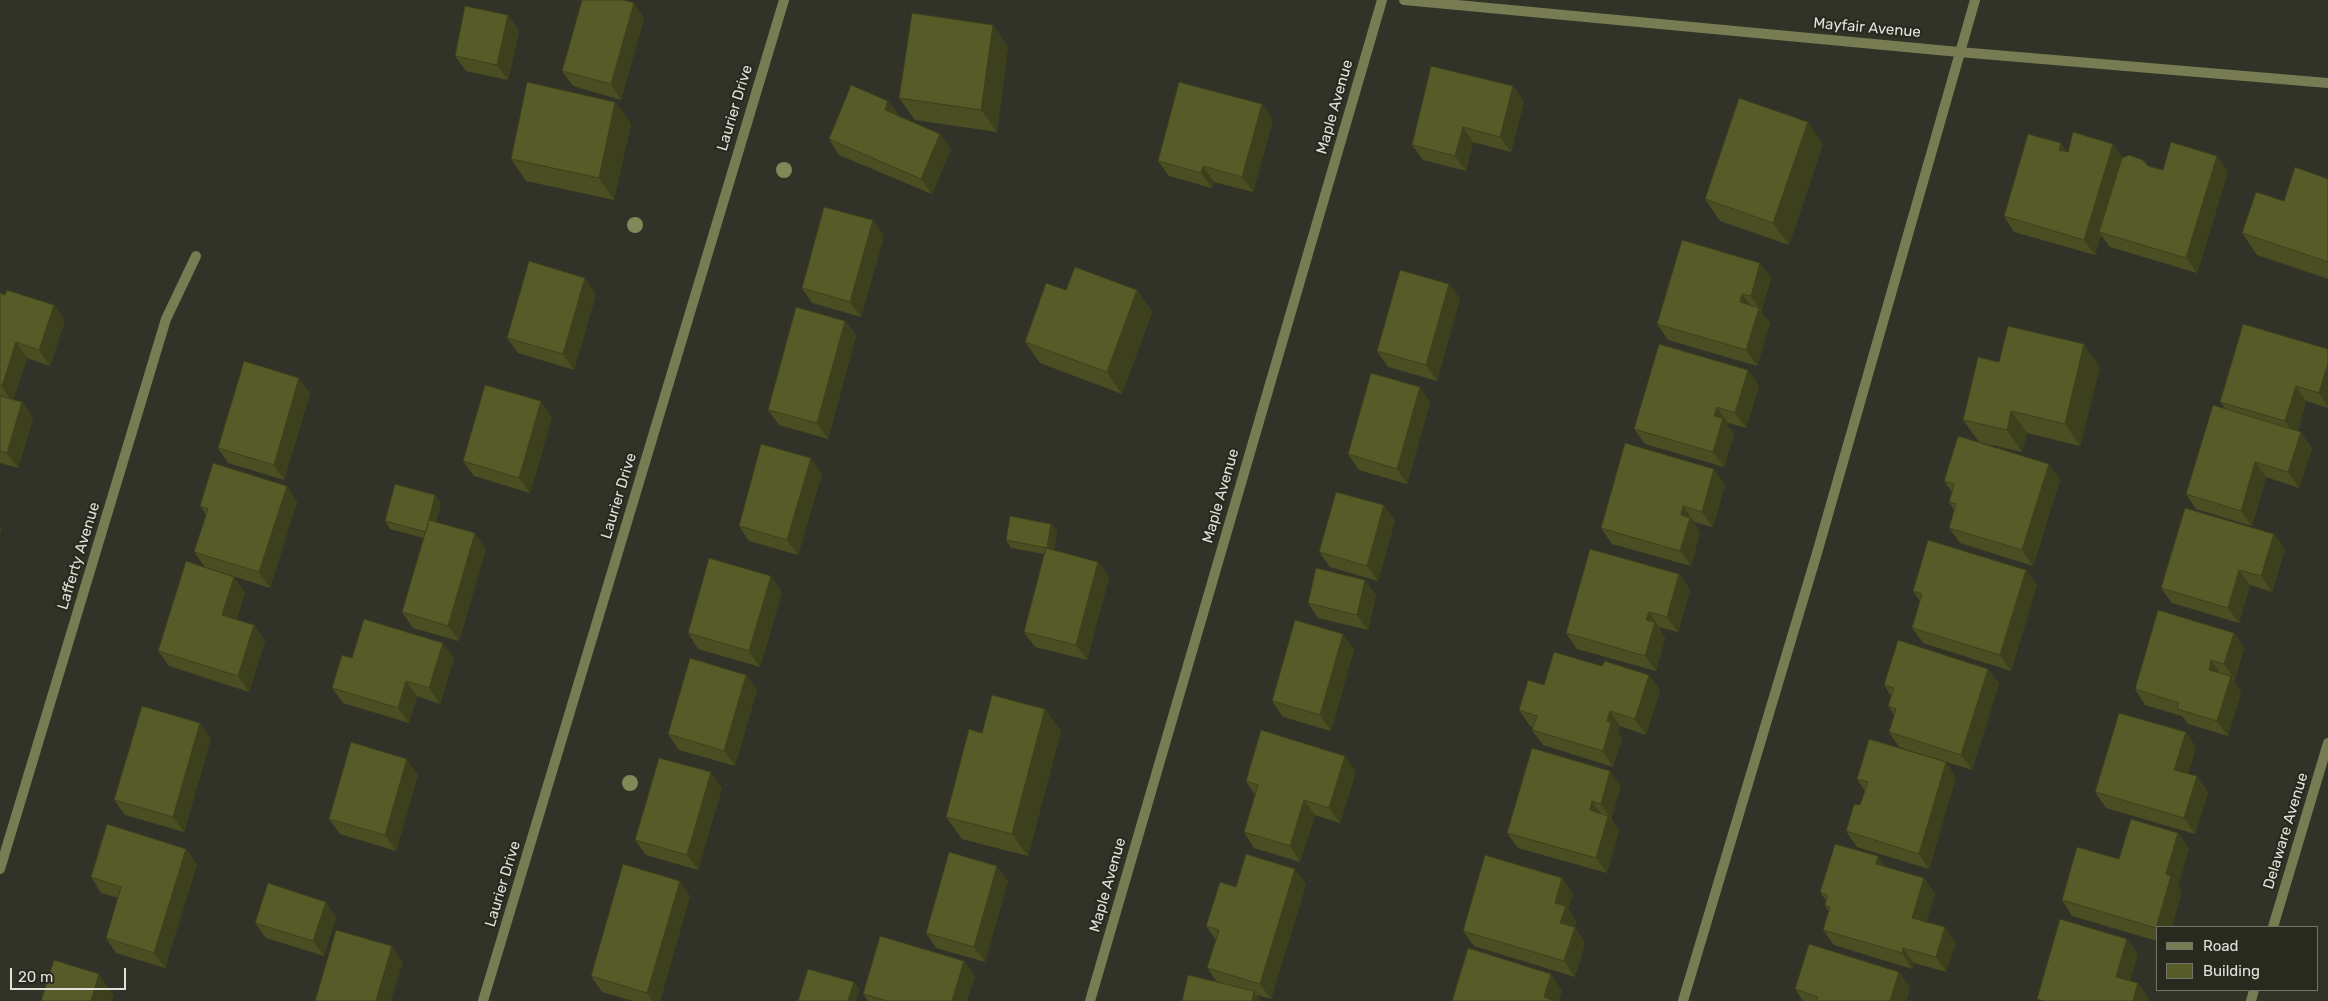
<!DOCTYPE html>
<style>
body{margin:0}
#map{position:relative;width:2328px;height:1001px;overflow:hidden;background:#323328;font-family:Rubik,sans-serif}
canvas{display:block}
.legend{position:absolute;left:2156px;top:926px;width:162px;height:65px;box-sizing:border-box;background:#28291f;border:1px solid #72736a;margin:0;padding:6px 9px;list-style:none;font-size:15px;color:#e1e2db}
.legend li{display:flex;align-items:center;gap:10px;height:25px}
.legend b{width:25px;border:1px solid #72736a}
.scale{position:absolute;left:10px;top:968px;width:116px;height:22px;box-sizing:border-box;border:2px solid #e1e2db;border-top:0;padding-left:6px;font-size:15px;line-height:18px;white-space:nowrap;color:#e1e2db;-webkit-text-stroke:4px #28291f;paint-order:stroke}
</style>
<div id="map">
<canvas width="2328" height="1001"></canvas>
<ul class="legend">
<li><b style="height:6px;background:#777c53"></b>Road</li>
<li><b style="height:14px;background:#565b28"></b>Building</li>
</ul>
<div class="scale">20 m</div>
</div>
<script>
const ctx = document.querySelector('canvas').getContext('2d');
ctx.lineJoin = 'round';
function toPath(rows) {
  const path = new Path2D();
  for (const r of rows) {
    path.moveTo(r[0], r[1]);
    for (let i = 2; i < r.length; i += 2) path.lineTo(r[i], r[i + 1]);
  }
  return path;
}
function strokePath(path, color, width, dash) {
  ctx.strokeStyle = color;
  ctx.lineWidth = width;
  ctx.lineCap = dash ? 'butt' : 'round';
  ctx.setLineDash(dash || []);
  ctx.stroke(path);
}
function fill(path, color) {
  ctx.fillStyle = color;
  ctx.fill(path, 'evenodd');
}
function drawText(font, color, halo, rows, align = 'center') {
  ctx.font = font + ' Rubik,sans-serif';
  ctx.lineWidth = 4.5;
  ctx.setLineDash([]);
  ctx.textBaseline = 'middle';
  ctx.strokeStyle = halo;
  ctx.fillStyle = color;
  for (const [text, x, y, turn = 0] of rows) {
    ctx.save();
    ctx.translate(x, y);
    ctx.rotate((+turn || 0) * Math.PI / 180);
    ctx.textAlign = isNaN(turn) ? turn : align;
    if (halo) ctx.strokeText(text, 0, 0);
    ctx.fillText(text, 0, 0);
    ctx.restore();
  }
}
strokePath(toPath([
 [1404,0,1959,52,2328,83],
 [0,869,166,319,196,256],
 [2273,927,2328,743],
 [1090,1001,1382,0],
 [1683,1001,1817,553,1975,0],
 [2251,1001,2254,990]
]), '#777c53', 10);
strokePath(toPath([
 [483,1001,784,0]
]), '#777c53', 10);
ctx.fillStyle = '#838858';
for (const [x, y] of [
 [784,170],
 [635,225],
 [630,783]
]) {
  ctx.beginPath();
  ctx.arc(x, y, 8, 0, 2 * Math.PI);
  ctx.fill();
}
fill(toPath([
 [508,15,519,31,508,80,466,71,455,56],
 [644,18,621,100,573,86,562,71],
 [993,25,1008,47,997,132,915,120,899,98],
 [1513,86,1524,102,1511,152,1473,142,1466,171,1423,160,1412,145],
 [888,101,899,116,940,134,951,149,932,194,839,155,829,139],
 [615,102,631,124,614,200,526,181,511,159],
 [1262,104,1273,120,1253,192,1214,182,1212,188,1169,176,1158,161],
 [1823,144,1789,245,1720,221,1705,199],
 [2067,152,2123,158,2163,170,2217,156,2228,172,2197,273,2110,247,2101,235,2095,255,2014,232,2004,216],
 [2328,179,2328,279,2257,255,2242,233],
 [873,220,884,236,861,317,812,303,802,288],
 [1771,278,1761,312,1770,323,1757,366,1668,340,1657,324],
 [1449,284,1460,299,1437,381,1388,367,1377,351],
 [1066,290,1137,290,1152,312,1122,394,1040,363,1025,342],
 [0,293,54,305,65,320,50,366,27,358,13,400,22,402,33,418,18,468,0,463],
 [596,294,574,370,518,353,507,338],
 [845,321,856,336,828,439,779,425,768,410],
 [2328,349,2328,408,2306,401,2298,431,2312,448,2299,488,2266,477,2252,526,2196,509,2186,494,2226,409,2220,402],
 [1999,362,2100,366,2080,446,2027,433,2022,452,1979,442,1963,420],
 [1748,370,1759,386,1746,428,1728,423,1727,425,1734,434,1724,467,1645,444,1634,429],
 [299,378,310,393,284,480,228,463,218,448],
 [1430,402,1407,484,1359,470,1348,454],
 [552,417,530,493,474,476,463,461],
 [822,474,798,555,749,541,739,526],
 [2060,480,2033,566,1960,543,1949,528,1954,510,1949,502,1952,492,1944,481],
 [1725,485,1713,527,1694,522,1694,523,1700,533,1691,566,1612,544,1601,528],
 [287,486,297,502,270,588,205,567,194,552,206,515,200,506],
 [435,495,441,503,436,522,486,549,459,641,413,628,402,612,424,538,390,529,385,521],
 [1395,520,1378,581,1330,567,1319,552],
 [1051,524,1057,532,1054,550,1109,577,1087,660,1035,647,1024,632,1044,554,1011,548,1006,540],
 [2274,534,2285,550,2272,592,2250,585,2239,623,2172,603,2161,588],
 [1679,574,1690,590,1678,632,1659,627,1659,628,1665,638,1656,671,1577,649,1566,633],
 [2037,585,2011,671,1923,643,1912,628,1920,601,1913,591],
 [245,592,236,620,254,625,265,641,249,692,169,666,158,651],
 [782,592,760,667,698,649,688,633],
 [1376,595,1368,630,1318,618,1308,603],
 [2234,633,2244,648,2235,680,2232,679,2241,692,2228,736,2188,724,2182,716,2145,705,2135,689],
 [1354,649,1331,731,1283,717,1272,701],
 [454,658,440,704,417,696,409,723,343,703,332,688],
 [1602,666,1649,675,1660,690,1646,735,1620,726,1618,733,1622,738,1613,767,1543,745,1532,730,1533,727,1530,726,1519,710,1544,685],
 [1988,669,1999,684,1972,770,1899,747,1889,732,1894,715,1888,706,1891,696,1884,685],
 [746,675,757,690,735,766,679,750,668,734],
 [1045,709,1061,731,1028,856,962,839,946,817,982,733],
 [2186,732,2196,748,2188,774,2208,792,2195,834,2106,808,2095,792],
 [211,738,184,832,125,815,114,800],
 [1356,771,1340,823,1315,815,1300,862,1254,848,1244,832,1255,795,1246,781],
 [418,775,396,851,340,834,329,819],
 [1956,777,1929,869,1857,847,1846,831,1860,805,1865,791,1857,779],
 [1621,786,1611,819,1619,831,1607,873,1518,848,1507,833],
 [722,788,698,870,646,855,635,840],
 [2178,833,2189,849,2178,886,2182,892,2157,927,2157,941,2072,916,2062,900,2119,859],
 [186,849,197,864,165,968,116,953,106,938,118,898,101,893,91,877],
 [997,866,1008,881,985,962,936,948,926,933],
 [1886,867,1924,878,1935,894,1926,922,1956,943,1946,972,1914,963,1912,969,1834,945,1823,930,1829,912,1825,906,1826,901,1820,892],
 [1562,878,1573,894,1568,909,1576,921,1575,927,1585,943,1575,977,1474,946,1463,931],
 [1306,884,1271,999,1257,995,1261,1001,1182,1001,1217,982,1207,968,1216,940,1206,926,1236,887],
 [690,896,660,1001,633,1001,602,992,591,976],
 [336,917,324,956,266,938,255,923],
 [964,961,975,976,967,1001,868,1001,863,994],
 [1899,972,1910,988,1906,1001,1803,1001,1795,989]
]), '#4a4e22');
fill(toPath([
 [634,3,644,18,621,100,611,84],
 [508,15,519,31,508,80,497,65],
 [993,25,1008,47,997,132,981,110],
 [1513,86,1524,102,1511,152,1500,137],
 [888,101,899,117,885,110],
 [615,102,631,124,614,200,599,178],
 [1262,104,1273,120,1253,192,1242,177],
 [1808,122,1823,144,1789,245,1773,223],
 [1463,127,1473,142,1466,171,1455,156],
 [940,134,951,149,932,194,921,179],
 [2061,143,2072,159,2059,150],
 [2113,144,2124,159,2099,232,2101,235,2095,255,2084,240],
 [2217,156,2228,172,2197,273,2186,258],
 [1203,166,1214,182,1212,188,1201,173],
 [873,220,884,236,861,317,850,302],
 [1760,263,1771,278,1761,312,1751,296],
 [585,278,596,294,574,370,563,354],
 [1449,284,1460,299,1437,381,1426,365],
 [1137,290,1152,312,1122,394,1107,372],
 [1742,294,1753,309,1740,302],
 [54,305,65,320,50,366,39,350],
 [1759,308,1770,323,1757,366,1746,350],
 [845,321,856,336,828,439,817,423],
 [16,342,27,358,12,402,2,386],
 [2084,344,2100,366,2080,446,2065,424],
 [2328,363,2328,406,2319,393],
 [1748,370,1759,386,1746,428,1735,413],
 [299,378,310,393,284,480,274,465],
 [2296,386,2306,401,2296,437,2285,421],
 [1420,387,1430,402,1407,484,1397,469],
 [541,401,552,417,530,493,519,478],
 [22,402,33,418,18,468,7,453],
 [1717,407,1728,423,1727,425,1734,434,1724,467,1713,452,1714,416],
 [2011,411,2027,433,2022,452,2007,430],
 [2301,432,2312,448,2299,488,2288,472],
 [811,458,822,474,798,555,787,540],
 [2255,462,2266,477,2252,526,2241,511],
 [2049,464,2060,480,2033,566,2022,550],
 [1714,469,1725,485,1713,527,1702,512],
 [287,486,297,502,270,588,259,572],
 [435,495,441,503,431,540,426,532],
 [1384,505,1395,520,1378,581,1367,566],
 [1683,506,1694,522,1694,523,1700,533,1691,566,1680,551,1681,515],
 [1051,524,1057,532,1053,556,1047,548],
 [0,526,2,529,0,535],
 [475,533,486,549,459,641,448,626],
 [2274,534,2285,550,2272,592,2261,576],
 [1098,562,1109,577,1087,660,1076,645],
 [2026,570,2037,585,2011,671,2000,655],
 [2239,570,2250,585,2239,623,2228,608],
 [1679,574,1690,590,1678,632,1667,617],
 [771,576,782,592,760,667,749,651],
 [234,577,245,592,232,631,222,615],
 [1365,580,1376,595,1368,630,1357,615],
 [1649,612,1659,627,1659,628,1665,638,1656,671,1645,656,1646,620],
 [254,625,265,641,249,692,238,676],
 [2234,633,2244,648,2235,680,2224,664],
 [1343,634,1354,649,1331,731,1320,715],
 [443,643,454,658,440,704,429,688],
 [2211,660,2222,676,2209,670],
 [1988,669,1999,684,1972,770,1961,755],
 [746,675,757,690,735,766,724,751],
 [1649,675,1660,690,1646,735,1635,719],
 [2231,676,2241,692,2228,736,2217,721],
 [406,681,417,696,409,723,398,708],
 [1045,709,1061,731,1028,856,1012,834],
 [1610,711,1620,726,1618,733,1622,738,1613,767,1603,751,1607,721],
 [200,723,211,738,184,832,173,817],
 [2186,732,2196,748,2185,785,2174,770],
 [1345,756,1356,771,1340,823,1329,808],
 [407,759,418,775,396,851,385,835],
 [1946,762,1956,777,1929,869,1919,854],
 [1610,771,1621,786,1611,819,1601,804],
 [711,772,722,788,698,870,687,855],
 [2197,776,2208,792,2195,834,2184,818],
 [1304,800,1315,815,1300,862,1290,846],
 [1592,801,1603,817,1590,810],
 [1608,816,1619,831,1607,873,1596,858],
 [2178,833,2189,849,2178,886,2182,892,2172,927,2157,927,2157,930,2156,928,2166,874],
 [186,849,197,864,165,968,154,953],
 [1878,856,1889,872,1876,864],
 [997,866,1008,881,985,962,974,947],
 [1295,869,1306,884,1271,999,1260,984],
 [1562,878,1573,894,1568,909,1576,921,1571,938,1560,923,1555,903],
 [1924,878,1935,894,1923,933,1912,918],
 [680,881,690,896,660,1001,652,1001,647,993],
 [326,902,336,917,324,956,313,941],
 [1575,927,1585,943,1575,977,1564,961],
 [1945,927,1956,943,1946,972,1936,957],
 [2127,939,2138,954,2127,992,2116,977],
 [392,946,403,962,391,1001,376,1001],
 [1903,948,1914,963,1912,969,1902,953],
 [964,961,975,976,967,1001,952,1001],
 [1899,972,1910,988,1906,1001,1890,1001],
 [99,974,114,996,112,1001,91,1001],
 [1551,974,1562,990,1559,1001,1547,1001,1544,997],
 [854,982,860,990,856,1001,848,1001],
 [2138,983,2149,999,2149,1001,2133,1001],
 [1254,991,1261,1001,1252,1001]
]), '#3c401c');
const building = toPath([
 [582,0,624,0,634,3,611,84,562,71,582,0],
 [465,6,508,15,497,65,455,56,465,6],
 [912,13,993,25,981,110,899,98,912,13],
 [1431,66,1513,86,1500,137,1463,127,1455,156,1412,145,1431,66],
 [527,82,615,102,599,178,511,159,527,82],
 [1179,82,1262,104,1242,177,1203,166,1201,173,1158,161,1179,82],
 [851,85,888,101,885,110,940,134,921,179,829,139,851,85],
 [1739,98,1808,122,1773,223,1705,199,1739,98],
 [2073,132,2113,144,2084,240,2004,216,2028,134,2061,143,2059,150,2068,152,2073,132],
 [2171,142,2217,156,2186,258,2099,232,2122,158,2129,155,2143,160,2148,166,2163,170,2171,142],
 [2295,167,2328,179,2328,262,2242,233,2256,192,2284,201,2295,167],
 [824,207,873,220,850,302,802,288,824,207],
 [1682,240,1760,263,1751,296,1742,294,1740,302,1759,308,1746,350,1657,324,1682,240],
 [529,261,585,278,563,354,507,338,529,261],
 [1075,267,1137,290,1107,372,1025,342,1046,283,1066,290,1075,267],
 [1400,270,1449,284,1426,365,1377,351,1400,270],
 [7,290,54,305,39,350,16,342,2,386,0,386,0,293,5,295,7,290],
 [796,307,845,321,817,423,768,410,796,307],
 [2243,324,2328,349,2328,363,2319,393,2296,386,2285,421,2220,402,2243,324],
 [2008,326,2084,344,2065,424,2011,411,2007,430,1963,420,1978,357,1999,362,2008,326],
 [1659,344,1748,370,1735,413,1717,407,1714,416,1723,418,1713,452,1634,429,1659,344],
 [244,361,299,378,274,465,218,448,244,361],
 [1371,373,1420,387,1397,469,1348,454,1371,373],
 [485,385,541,401,519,478,463,461,485,385],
 [0,396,22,402,7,453,0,451,0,396],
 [2213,405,2301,432,2288,472,2255,462,2241,511,2186,494,2213,405],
 [1958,436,2049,464,2022,550,1949,528,1956,504,1949,502,1954,484,1944,481,1958,436],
 [1625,443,1714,469,1702,512,1683,506,1681,515,1690,518,1680,551,1601,528,1625,443],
 [761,444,811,458,787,540,739,526,761,444],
 [213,463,287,486,259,572,194,552,208,509,200,506,213,463],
 [395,484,435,495,426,532,385,521,395,484],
 [1336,492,1384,505,1367,566,1319,552,1336,492],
 [2185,508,2274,534,2261,576,2239,570,2228,608,2161,588,2185,508],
 [1010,516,1051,524,1047,548,1006,540,1010,516],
 [429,520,475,533,448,626,402,612,429,520],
 [1928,540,2026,570,2000,655,1912,628,1922,594,1913,591,1928,540],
 [1046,548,1098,562,1076,645,1024,632,1046,548],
 [1590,549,1679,574,1667,617,1649,612,1646,620,1655,622,1645,656,1566,633,1590,549],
 [709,558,771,576,749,651,688,633,709,558],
 [186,561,234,577,222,615,254,625,238,676,158,651,186,561],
 [1316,568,1365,580,1357,615,1308,603,1316,568],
 [2158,610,2234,633,2224,664,2211,660,2209,670,2231,676,2217,721,2177,709,2179,703,2135,689,2158,610],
 [364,619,443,643,429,688,406,681,398,708,332,688,342,655,352,658,364,619],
 [1295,620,1343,634,1320,715,1272,701,1295,620],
 [1898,640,1988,669,1961,755,1889,732,1896,709,1888,706,1894,688,1884,685,1898,640],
 [1554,652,1602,666,1605,661,1649,675,1635,719,1610,711,1607,721,1611,723,1603,751,1532,730,1537,716,1519,710,1528,680,1544,685,1554,652],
 [690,658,746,675,724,751,668,734,690,658],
 [992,695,1045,709,1012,834,946,817,969,729,982,733,992,695],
 [142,706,200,723,173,817,114,800,142,706],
 [2119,713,2186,732,2174,770,2197,776,2184,818,2095,792,2119,713],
 [1261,730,1345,756,1329,808,1304,800,1290,846,1244,832,1258,785,1246,781,1261,730],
 [1869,739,1946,762,1919,854,1846,831,1854,804,1860,805,1868,782,1857,779,1869,739],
 [351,742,407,759,385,835,329,819,351,742],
 [1532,748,1610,771,1601,804,1592,801,1590,810,1608,816,1596,858,1507,833,1532,748],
 [659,758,711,772,687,855,635,840,659,758],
 [2131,819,2178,833,2166,874,2171,876,2156,928,2062,900,2077,847,2119,859,2131,819],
 [107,824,186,849,154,953,106,938,121,887,91,877,107,824],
 [1835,844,1878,856,1876,864,1924,878,1912,918,1945,927,1936,957,1903,948,1902,953,1823,930,1830,907,1825,906,1827,895,1820,892,1835,844],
 [949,852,997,866,974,947,926,933,949,852],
 [1246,854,1295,869,1260,984,1207,968,1219,930,1206,926,1220,882,1236,887,1246,854],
 [1485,855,1562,878,1555,903,1566,906,1560,923,1575,927,1564,961,1463,931,1485,855],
 [623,864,680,881,647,993,591,976,623,864],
 [268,883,326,902,313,941,255,923,268,883],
 [2060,919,2127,939,2116,977,2138,983,2133,1001,2044,1001,2037,999,2060,919],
 [336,930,392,946,376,1001,315,1001,336,930],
 [880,936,964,961,952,1001,888,1001,863,994,880,936],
 [1809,944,1899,972,1890,1001,1816,1001,1818,997,1795,989,1809,944],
 [1468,948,1551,974,1544,997,1552,1000,1551,1001,1452,1001,1468,948],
 [54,960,99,974,91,1001,41,1001,54,960],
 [808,969,854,982,848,1001,798,1001,808,969],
 [1188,975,1254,991,1252,1001,1182,1001,1188,975]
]);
fill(building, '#565b28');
strokePath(building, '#3c401c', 1);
drawText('15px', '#e1e2db', '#28291f', [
 ["Mayfair Avenue",1867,28,5],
 ["Maple Avenue",1335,107,-74],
 ["Laurier Drive",735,108,-73],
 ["Laurier Drive",619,496,-73],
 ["Maple Avenue",1221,496,-74],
 ["Lafferty Avenue",79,556,-73],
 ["Delaware Avenue",2286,831,-73],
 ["Laurier Drive",503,884,-73],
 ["Maple Avenue",1108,885,-74]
]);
</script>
